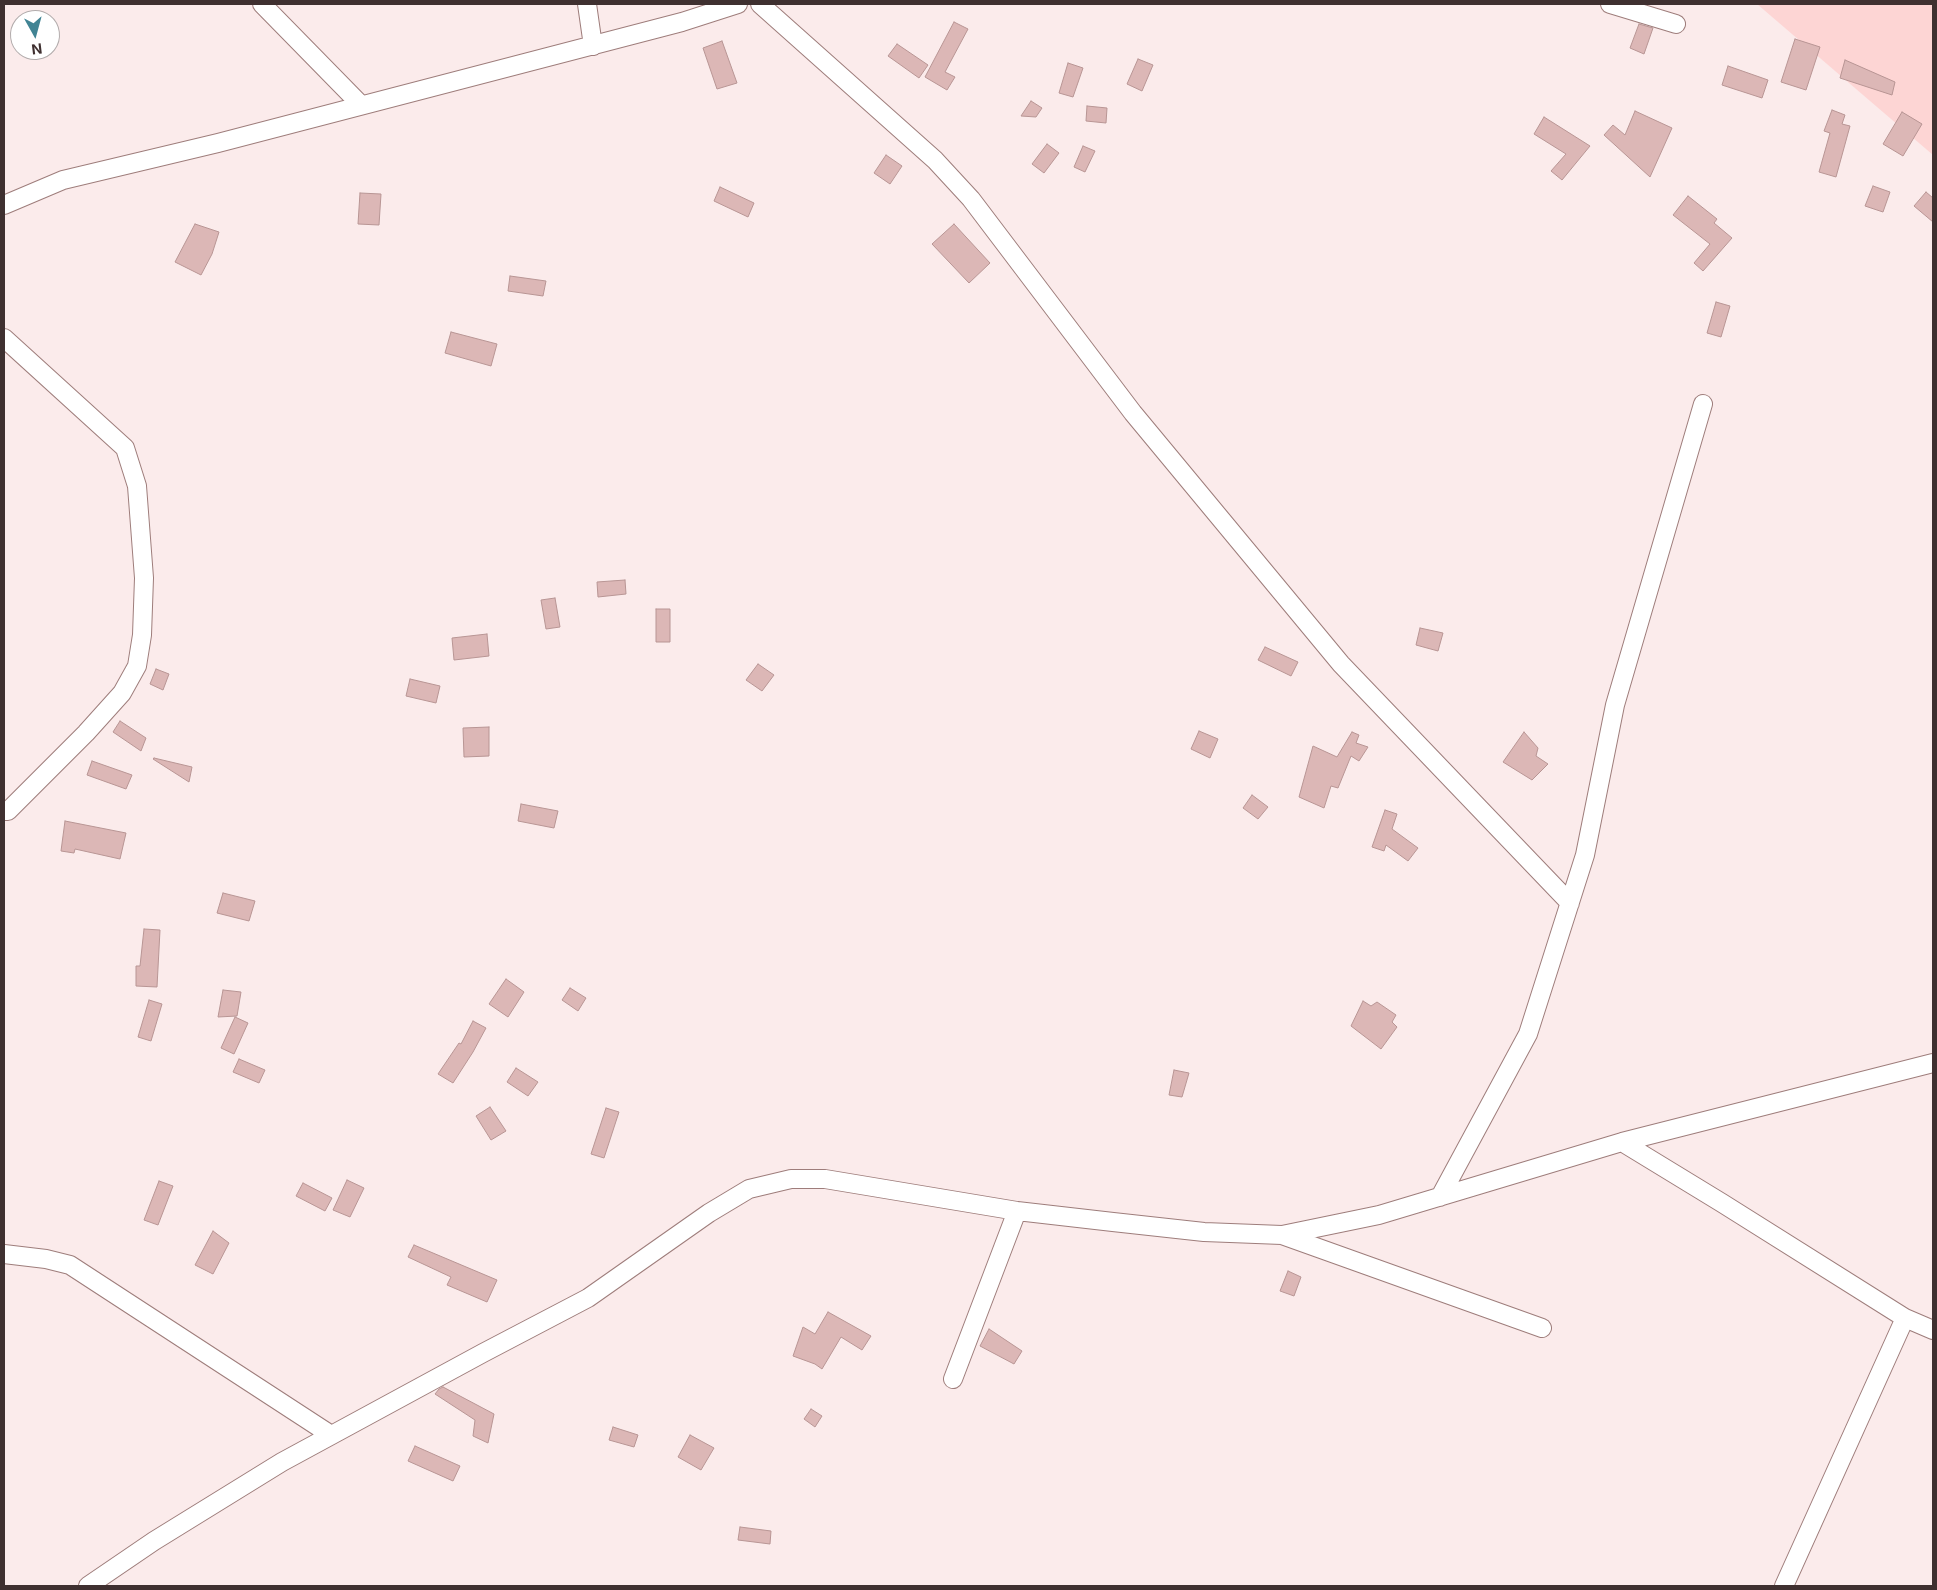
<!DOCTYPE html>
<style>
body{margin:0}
#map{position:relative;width:1937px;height:1590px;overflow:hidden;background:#fbebeb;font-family:Inter,sans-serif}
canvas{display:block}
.frame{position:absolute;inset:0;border:5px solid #3f3030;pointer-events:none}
.north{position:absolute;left:10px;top:10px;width:50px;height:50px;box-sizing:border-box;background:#fff;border:1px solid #b2acac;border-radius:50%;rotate:173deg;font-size:14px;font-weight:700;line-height:20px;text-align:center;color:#3f3030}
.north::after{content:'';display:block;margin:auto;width:18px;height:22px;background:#418494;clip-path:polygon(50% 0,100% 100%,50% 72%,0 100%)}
</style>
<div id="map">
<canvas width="1937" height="1590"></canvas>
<div class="frame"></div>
<div class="north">N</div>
</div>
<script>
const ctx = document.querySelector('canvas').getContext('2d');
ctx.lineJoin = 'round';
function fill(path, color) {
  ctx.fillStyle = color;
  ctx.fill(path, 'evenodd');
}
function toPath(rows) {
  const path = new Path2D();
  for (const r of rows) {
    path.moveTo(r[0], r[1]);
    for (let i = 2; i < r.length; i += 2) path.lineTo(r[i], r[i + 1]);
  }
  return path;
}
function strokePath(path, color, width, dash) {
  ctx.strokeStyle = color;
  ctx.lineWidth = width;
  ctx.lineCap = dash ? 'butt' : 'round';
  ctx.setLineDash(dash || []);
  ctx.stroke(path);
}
fill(toPath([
 [1757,4,1933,4,1933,155]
]), '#fdd5d4');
const building = toPath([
 [954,22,968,29,945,72,955,77,947,90,925,77,954,22],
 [1639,24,1653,28,1644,54,1630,48,1639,24],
 [1795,39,1820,47,1806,90,1781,82,1795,39],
 [722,41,737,83,717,89,703,48,722,41],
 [897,44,928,65,919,78,888,56,897,44],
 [1138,59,1153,65,1142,91,1127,84,1138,59],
 [1845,60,1895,82,1892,95,1840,78,1845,60],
 [1068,63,1083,68,1073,97,1059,93,1068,63],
 [1728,66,1768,80,1762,98,1722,85,1728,66],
 [1031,101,1042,108,1036,117,1021,116,1031,101],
 [1087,106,1107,108,1106,123,1086,121,1087,106],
 [1832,110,1845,115,1842,124,1850,126,1836,177,1819,172,1830,133,1824,131,1832,110],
 [1635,111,1672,128,1650,177,1604,135,1613,125,1625,135,1635,111],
 [1902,112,1922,124,1903,156,1883,144,1902,112],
 [1544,117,1590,146,1562,180,1551,171,1566,154,1534,134,1544,117],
 [1047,144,1059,153,1044,173,1032,164,1047,144],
 [1083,146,1095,151,1085,172,1074,167,1083,146],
 [886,155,902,166,890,184,874,173,886,155],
 [1873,186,1890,192,1883,212,1865,206,1873,186],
 [720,187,754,203,748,217,714,201,720,187],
 [1926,192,1933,198,1933,222,1914,206,1926,192],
 [360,193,381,194,379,225,358,224,360,193],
 [1688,196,1717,219,1714,223,1732,238,1703,271,1694,263,1710,244,1673,215,1688,196],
 [195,224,219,232,212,254,201,275,175,262,195,224],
 [954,224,990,263,969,283,932,244,954,224],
 [510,276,546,281,543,296,508,291,510,276],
 [1716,302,1730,306,1721,337,1707,333,1716,302],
 [451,332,497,344,491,366,445,353,451,332],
 [625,580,626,594,598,597,597,582,625,580],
 [555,598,560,627,546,629,541,600,555,598],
 [656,609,670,609,670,642,656,642,656,609],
 [1420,628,1443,633,1438,651,1416,645,1420,628],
 [487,634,489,656,454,660,452,638,487,634],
 [1265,647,1298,662,1291,676,1258,660,1265,647],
 [758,664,774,675,762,691,746,680,758,664],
 [156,669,169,674,163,690,150,684,156,669],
 [410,679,440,686,436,703,406,696,410,679],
 [120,721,146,738,141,751,113,732,120,721],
 [489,727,489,756,464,757,463,728,489,727],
 [1199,731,1218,739,1210,758,1191,749,1199,731],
 [1352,732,1359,735,1356,743,1368,747,1359,761,1351,756,1338,788,1331,786,1324,808,1299,797,1313,746,1337,757,1352,732],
 [1524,732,1538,748,1536,756,1548,764,1532,780,1503,762,1524,732],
 [154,758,192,767,189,782,153,759,154,758],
 [92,761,132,775,126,789,87,775,92,761],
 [1252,795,1268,807,1258,819,1243,808,1252,795],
 [521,804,558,811,554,828,518,821,521,804],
 [1385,810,1397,814,1392,829,1418,848,1408,861,1386,845,1384,851,1372,847,1385,810],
 [65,821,126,833,120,859,75,849,74,853,61,851,65,821],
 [223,893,255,901,249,921,217,913,223,893],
 [144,929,160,930,157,987,136,986,136,966,140,966,144,929],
 [506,979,524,992,508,1017,489,1004,506,979],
 [570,988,586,998,578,1011,562,1000,570,988],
 [223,990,241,992,237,1016,218,1017,223,990],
 [149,1000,162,1004,151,1041,138,1037,149,1000],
 [1363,1001,1371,1006,1377,1002,1396,1015,1392,1022,1397,1027,1381,1049,1351,1026,1363,1001],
 [235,1017,248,1023,234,1054,221,1048,235,1017],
 [473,1021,486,1028,473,1052,453,1083,438,1074,459,1043,461,1044,473,1021],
 [239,1059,265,1070,259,1083,233,1072,239,1059],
 [516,1068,538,1082,528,1096,507,1082,516,1068],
 [1174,1070,1189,1073,1182,1097,1169,1095,1174,1070],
 [490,1107,506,1131,491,1140,476,1116,490,1107],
 [606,1108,619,1112,604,1158,591,1154,606,1108],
 [347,1180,364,1188,350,1217,333,1210,347,1180],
 [159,1181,173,1186,158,1225,144,1220,159,1181],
 [303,1183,332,1198,325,1211,296,1196,303,1183],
 [213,1231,229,1243,213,1274,195,1265,213,1231],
 [414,1245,497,1280,487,1302,447,1285,451,1277,408,1257,414,1245],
 [1288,1271,1301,1277,1294,1296,1280,1291,1288,1271],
 [828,1312,871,1336,862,1350,841,1337,822,1369,815,1364,793,1356,803,1327,815,1334,828,1312],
 [989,1329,1022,1351,1014,1364,980,1346,989,1329],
 [443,1387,494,1414,488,1443,473,1436,475,1420,435,1394,439,1389,443,1387],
 [811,1409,822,1416,815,1427,804,1419,811,1409],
 [613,1427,638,1435,634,1447,609,1440,613,1427],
 [690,1435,714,1448,701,1470,678,1457,690,1435],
 [415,1446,460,1466,453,1481,408,1461,415,1446],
 [740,1527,771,1531,770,1544,738,1540,740,1527]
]);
fill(building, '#dcb7b6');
strokePath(building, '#b89594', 1);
const minor = toPath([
 [262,4,361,105],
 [587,4,593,46],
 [760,4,935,160,971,199,1133,413,1341,664,1570,903],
 [1610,4,1676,24],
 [4,205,63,180,218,143,682,22,738,4],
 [4,338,125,448,137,486,144,578,142,635,137,666,122,693,86,733,8,811,4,811],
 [1622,1142,1722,1203,1905,1318,1933,1330],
 [1440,1197,1528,1034,1585,855,1615,705,1703,404],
 [1282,1235,1542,1328],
 [4,1254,46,1259,70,1265,331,1435],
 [953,1379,1017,1211],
 [88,1586,154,1541,282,1462,483,1353,588,1298,709,1213,749,1189,791,1179,825,1179,1017,1211,1113,1222,1204,1232,1282,1235,1379,1215,1622,1142,1933,1063],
 [1784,1586,1905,1318]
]);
strokePath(minor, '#9e7d7b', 20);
strokePath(minor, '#fff', 18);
</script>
